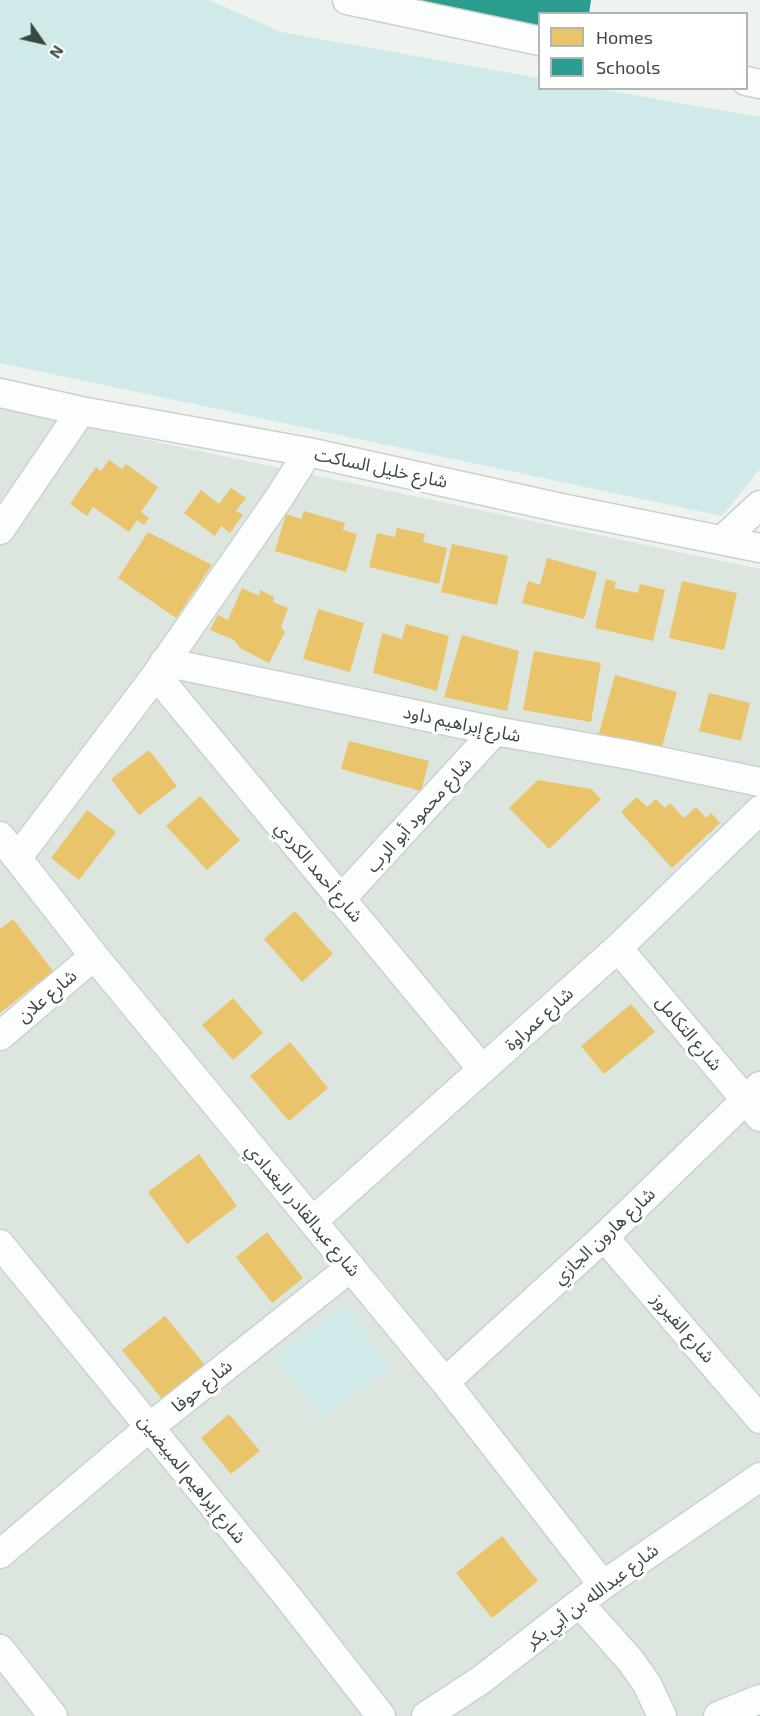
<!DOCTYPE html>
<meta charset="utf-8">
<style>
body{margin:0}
#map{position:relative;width:760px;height:1716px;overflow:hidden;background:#eef3f0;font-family:"Exo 2",sans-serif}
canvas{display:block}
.legend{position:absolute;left:538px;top:12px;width:210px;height:78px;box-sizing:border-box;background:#fff;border:2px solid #b0b6b1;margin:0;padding:8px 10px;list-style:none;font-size:18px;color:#3a493d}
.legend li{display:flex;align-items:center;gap:12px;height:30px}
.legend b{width:30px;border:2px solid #b0b6b1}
.north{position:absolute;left:12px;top:12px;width:60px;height:60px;-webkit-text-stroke:4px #fff;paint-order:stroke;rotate:124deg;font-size:16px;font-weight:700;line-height:24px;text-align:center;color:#3a493d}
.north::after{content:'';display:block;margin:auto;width:21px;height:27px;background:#3a493d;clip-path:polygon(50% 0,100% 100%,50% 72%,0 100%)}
</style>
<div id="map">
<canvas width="760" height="1716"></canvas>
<ul class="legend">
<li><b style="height:16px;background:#e9c46a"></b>Homes</li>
<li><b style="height:16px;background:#2a9d8f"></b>Schools</li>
</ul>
<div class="north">N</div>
</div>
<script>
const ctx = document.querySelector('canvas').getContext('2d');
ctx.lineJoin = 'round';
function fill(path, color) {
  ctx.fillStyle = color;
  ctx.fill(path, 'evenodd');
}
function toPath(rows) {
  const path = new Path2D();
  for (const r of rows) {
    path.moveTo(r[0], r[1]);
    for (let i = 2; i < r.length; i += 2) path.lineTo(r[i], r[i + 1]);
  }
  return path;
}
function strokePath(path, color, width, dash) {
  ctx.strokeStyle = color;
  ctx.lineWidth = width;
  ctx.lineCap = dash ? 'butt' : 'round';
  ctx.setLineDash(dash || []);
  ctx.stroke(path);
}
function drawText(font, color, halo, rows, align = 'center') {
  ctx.font = font + ' "Exo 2","Noto Sans Arabic",sans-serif';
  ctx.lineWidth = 6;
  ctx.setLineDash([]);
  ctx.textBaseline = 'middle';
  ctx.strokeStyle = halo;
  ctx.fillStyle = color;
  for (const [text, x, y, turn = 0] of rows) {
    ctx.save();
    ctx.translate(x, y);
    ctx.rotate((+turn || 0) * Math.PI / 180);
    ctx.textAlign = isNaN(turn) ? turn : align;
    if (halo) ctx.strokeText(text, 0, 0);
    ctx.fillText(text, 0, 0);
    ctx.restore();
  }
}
fill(toPath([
 [0,409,760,569,760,1716,0,1716]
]), '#dce6df');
fill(toPath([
 [0,0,209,0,281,32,539,78,540,88,600,89,760,117,760,469,722,516,0,363],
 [344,1306,389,1367,321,1418,275,1357]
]), '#d0eaea');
fill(toPath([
 [109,460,122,469,126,464,158,487,141,512,149,518,144,525,137,520,129,532,93,507,87,516,70,504,96,467,101,471],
 [231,488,246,498,236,511,243,515,230,533,221,526,215,536,184,513,201,490,219,504],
 [304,511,345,523,343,530,357,534,346,572,275,551,286,514,301,519],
 [397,528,425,534,423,542,447,548,439,584,369,567,377,533,395,537],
 [148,532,212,565,176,618,118,578],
 [452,544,508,556,497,605,441,592],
 [547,558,597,572,584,619,522,603,528,581,540,585],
 [606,579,616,582,614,588,638,593,640,584,665,590,653,641,595,628],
 [682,581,737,593,724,650,669,638],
 [242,588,259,596,260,590,274,597,273,602,288,608,281,627,285,632,269,663,240,648,234,640,210,630,218,615,228,620],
 [318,609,364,623,350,672,303,659],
 [406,624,449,636,437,691,373,673,382,633,402,639],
 [462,635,519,651,507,711,444,697],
 [534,651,601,663,591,722,523,710],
 [615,675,677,692,660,754,598,737],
 [709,693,750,703,741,741,699,731],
 [349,741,429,761,421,791,341,769],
 [149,750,177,786,139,815,111,779],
 [538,780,591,789,601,799,549,849,509,808],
 [200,796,240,840,207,870,166,826],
 [637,797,647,807,656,799,665,808,670,803,684,818,696,807,706,818,711,813,720,823,672,868,621,812],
 [87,810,116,832,79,880,51,858],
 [295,911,333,954,302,982,264,939],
 [13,919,53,971,0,1013,0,929],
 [233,998,263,1033,233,1060,202,1025],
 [631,1004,655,1032,604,1074,581,1046],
 [290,1042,328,1088,289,1121,250,1076],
 [199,1154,237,1206,187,1244,148,1192],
 [267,1232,303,1278,272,1303,236,1257],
 [165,1316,205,1365,162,1399,122,1350],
 [229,1414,260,1451,231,1474,201,1438],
 [502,1536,538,1581,492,1618,456,1573]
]), '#e9c46a');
fill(toPath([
 [420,0,591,0,589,14,540,14,540,31,419,7]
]), '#2a9d8f');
const minor = toPath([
 [347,0,540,41],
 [746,81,760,84],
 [0,393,81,411,308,452,561,508,760,548],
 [0,530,81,411],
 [722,540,760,505],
 [164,662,495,731,630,755,760,782],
 [156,675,482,1069],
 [0,836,94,956,445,1382,603,1585],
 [18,857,156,675,279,498,308,452],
 [342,898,495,731],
 [618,948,760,1117],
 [0,1036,94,956],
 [313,1221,618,948,760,810],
 [604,1237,760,1419],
 [0,1244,284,1592,381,1716],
 [445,1382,604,1237,760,1086],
 [0,1554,150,1427,351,1267],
 [580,1604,630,1660,647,1684,662,1716],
 [0,1649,53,1716],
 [426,1716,481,1680,603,1585,760,1477],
 [718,1716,760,1699]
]);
strokePath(minor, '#ccd1cd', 31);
strokePath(minor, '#fcfdfd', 28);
drawText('18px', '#3a493d', '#fff', [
 ["شارع خليل الساكت",381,468,12],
 ["شارع إبراهيم داود",462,724,12],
 ["شارع محمود أبو الرب",419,815,-48],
 ["شارع أحمد الكردي",319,872,50],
 ["شارع علان",47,996,-40],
 ["شارع عمراوة",539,1019,-42],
 ["شارع التكامل",689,1033,50],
 ["شارع عبدالقادر البغدادي",303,1210,50],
 ["شارع هارون الجازي",604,1236,-43],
 ["شارع الفيروز",683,1328,49],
 ["شارع حوفا",202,1386,-39],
 ["شارع إبراهيم المبيضين",192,1479,51],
 ["شارع عبدالله بن أبي بكر",592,1596,-37]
]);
</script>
